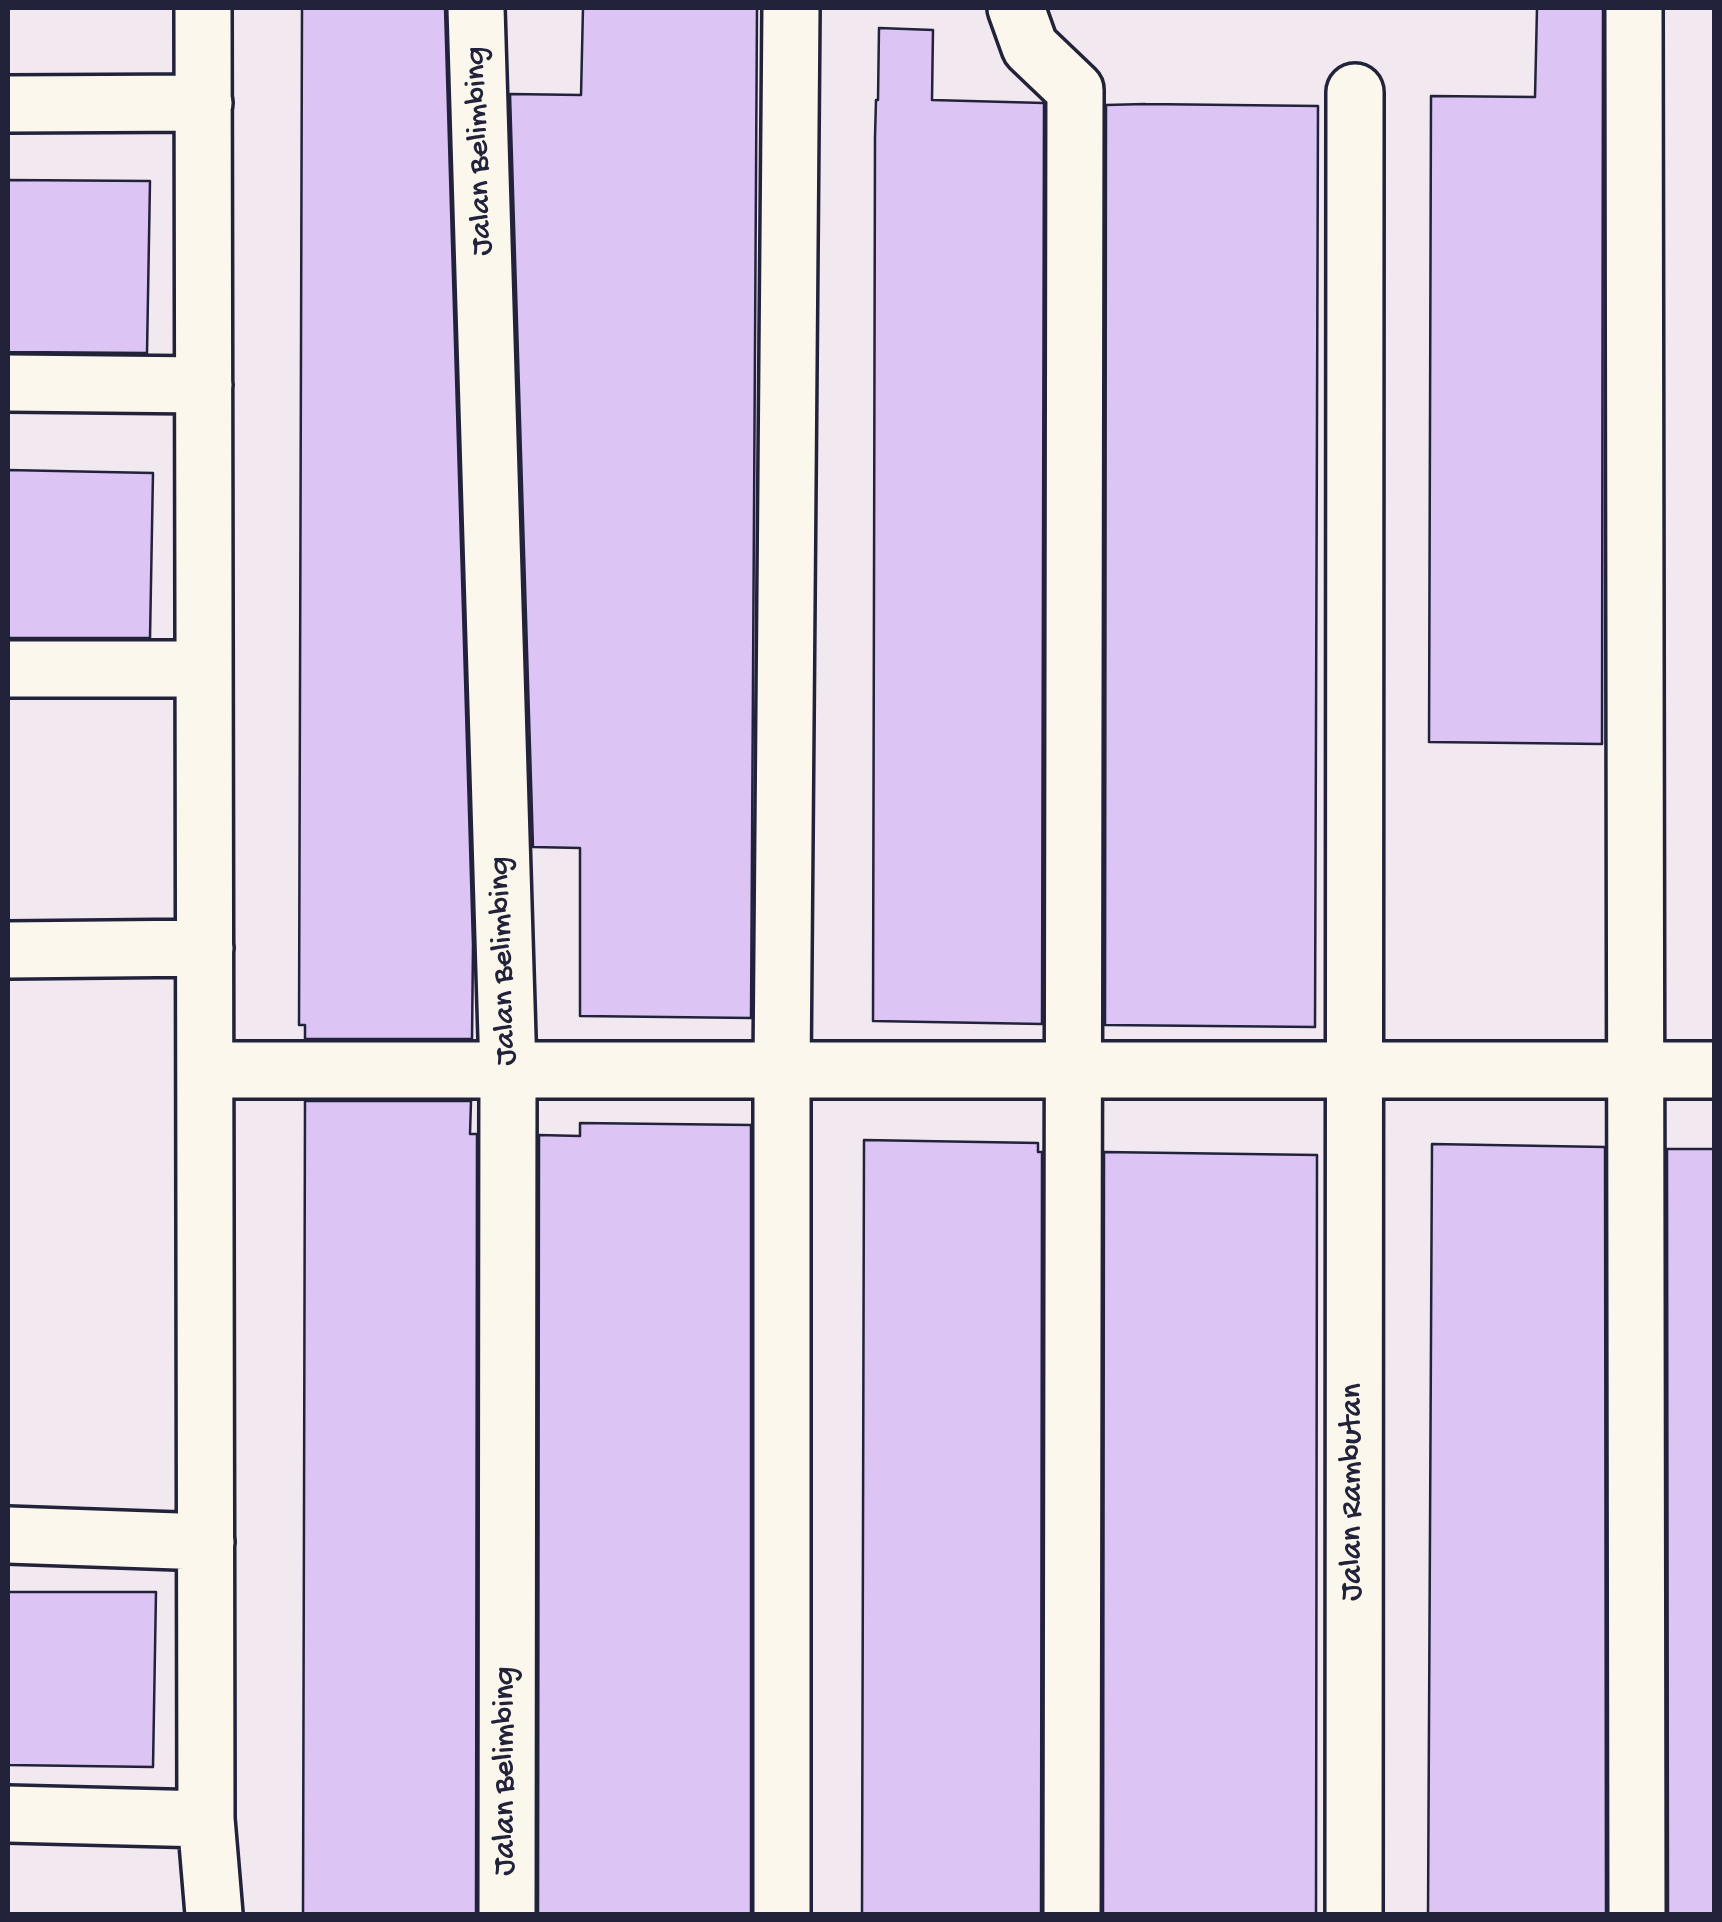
<!DOCTYPE html>
<style>
body{margin:0}
#map{position:relative;width:1722px;height:1922px;overflow:hidden;background:#f2e8ef;font-family:"Gochi Hand",sans-serif}
canvas{display:block}
.frame{position:absolute;inset:0;border:10px solid #22223b;pointer-events:none}
</style>
<div id="map">
<canvas width="1722" height="1922"></canvas>
<div class="frame"></div>
</div>
<script>
const ctx = document.querySelector('canvas').getContext('2d');
ctx.lineJoin = 'round';
function fill(path, color) {
  ctx.fillStyle = color;
  ctx.fill(path, 'evenodd');
}
function toPath(rows) {
  const path = new Path2D();
  for (const r of rows) {
    path.moveTo(r[0], r[1]);
    for (let i = 2; i < r.length; i += 2) path.lineTo(r[i], r[i + 1]);
  }
  return path;
}
function strokePath(path, color, width, dash) {
  ctx.strokeStyle = color;
  ctx.lineWidth = width;
  ctx.lineCap = dash ? 'butt' : 'round';
  ctx.setLineDash(dash || []);
  ctx.stroke(path);
}
function drawText(font, color, halo, rows, align = 'center') {
  ctx.font = font + ' "Gochi Hand",sans-serif';
  ctx.lineWidth = 10;
  ctx.setLineDash([]);
  ctx.textBaseline = 'middle';
  ctx.strokeStyle = halo;
  ctx.fillStyle = color;
  for (const [text, x, y, turn = 0] of rows) {
    ctx.save();
    ctx.translate(x, y);
    ctx.rotate((+turn || 0) * Math.PI / 180);
    ctx.textAlign = isNaN(turn) ? turn : align;
    if (halo) ctx.strokeText(text, 0, 0);
    ctx.fillText(text, 0, 0);
    ctx.restore();
  }
}
const building = toPath([
 [302,8,445,8,473,945,472,1039,305,1039,305,1025,299,1025,302,8],
 [583,8,757,8,751,1018,580,1016,580,848,533,847,510,94,581,95,583,8],
 [1537,8,1603,8,1602,744,1429,742,1431,96,1535,97,1537,8],
 [879,28,933,30,932,100,1044,103,1042,1024,873,1021,875,137,876,100,878,100,879,28],
 [1145,104,1318,106,1315,1027,1105,1025,1106,105,1145,104],
 [8,180,150,181,147,353,8,352,8,180],
 [8,470,153,473,150,638,8,638,8,470],
 [305,1101,471,1101,470,1134,477,1134,476,1914,303,1914,305,1101],
 [580,1123,751,1125,751,1914,538,1914,539,1135,580,1136,580,1123],
 [864,1140,1038,1143,1038,1152,1042,1152,1041,1914,862,1914,864,1140],
 [1432,1144,1605,1147,1606,1914,1428,1914,1432,1144],
 [1667,1149,1714,1149,1714,1914,1668,1914,1667,1149],
 [1104,1152,1317,1155,1316,1914,1103,1914,1104,1152],
 [8,1592,156,1592,153,1767,8,1765,8,1592]
]);
fill(building, '#dcc5f5');
strokePath(building, '#22223b', 2.5);
const minor = toPath([
 [203,8,206,1819,214,1914],
 [476,8,508,1070,507,1914],
 [1016,8,1030,47,1075,90,1072,1914],
 [1634,8,1637,1914],
 [8,104,204,103],
 [8,383,204,385],
 [8,669,204,669],
 [8,950,205,948],
 [205,1070,1714,1070],
 [8,1535,206,1542],
 [8,1814,206,1819],
 [782,1914,782,1070,791,8],
 [1354,1914,1355,92]
]);
strokePath(minor, '#22223b', 62);
strokePath(minor, '#fbf7ec', 55);
drawText('32px', '#22223b', '#fbf7ec', [
 ["Jalan Belimbing",481,151,-92],
 ["Jalan Belimbing",505,961,-92],
 ["Jalan Rambutan",1354,1492,-90],
 ["Jalan Belimbing",507,1771,-90]
]);
</script>
